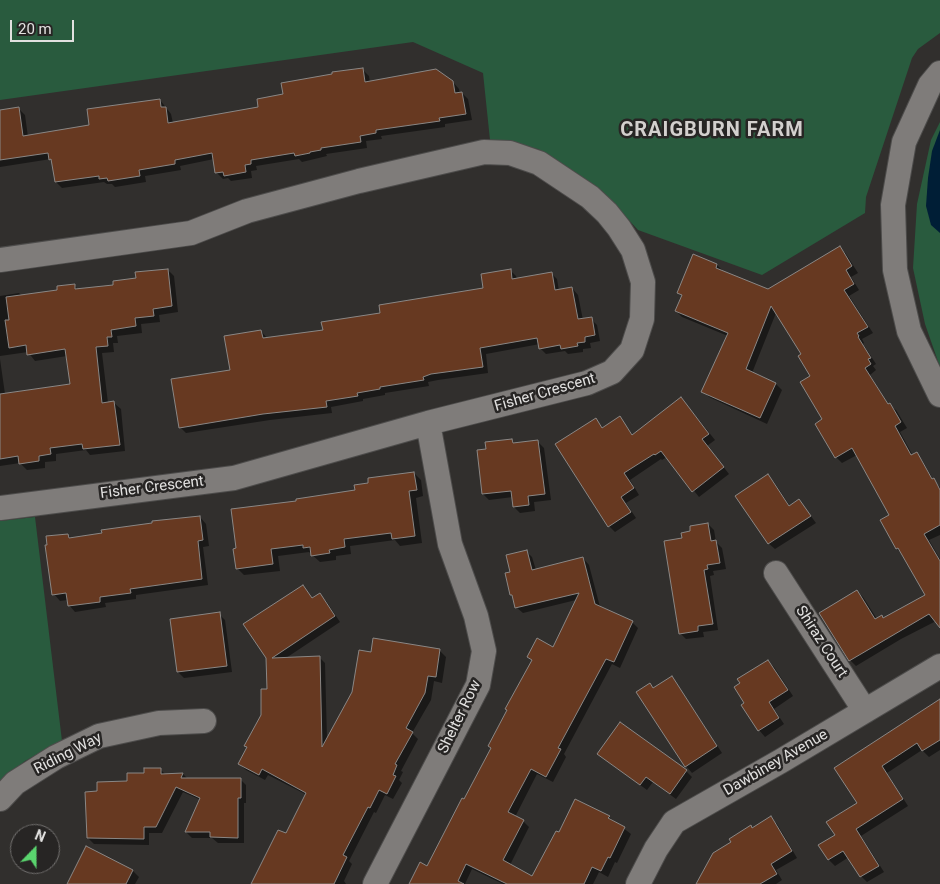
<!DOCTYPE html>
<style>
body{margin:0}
#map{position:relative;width:940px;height:884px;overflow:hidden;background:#312f2d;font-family:Roboto,sans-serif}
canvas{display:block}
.north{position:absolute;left:10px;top:824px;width:50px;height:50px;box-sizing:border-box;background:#272524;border:1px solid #72706f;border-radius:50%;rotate:22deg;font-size:14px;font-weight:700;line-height:20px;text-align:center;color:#e2e1e0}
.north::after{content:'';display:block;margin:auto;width:18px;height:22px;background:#5ad56e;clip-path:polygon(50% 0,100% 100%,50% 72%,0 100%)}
.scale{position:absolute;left:10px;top:20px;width:64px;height:22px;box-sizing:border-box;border:2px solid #e2e1e0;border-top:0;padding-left:6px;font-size:15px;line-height:18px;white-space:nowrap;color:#e2e1e0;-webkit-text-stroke:4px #272524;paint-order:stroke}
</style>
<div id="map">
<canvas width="940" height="884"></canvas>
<div class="north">N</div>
<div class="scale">20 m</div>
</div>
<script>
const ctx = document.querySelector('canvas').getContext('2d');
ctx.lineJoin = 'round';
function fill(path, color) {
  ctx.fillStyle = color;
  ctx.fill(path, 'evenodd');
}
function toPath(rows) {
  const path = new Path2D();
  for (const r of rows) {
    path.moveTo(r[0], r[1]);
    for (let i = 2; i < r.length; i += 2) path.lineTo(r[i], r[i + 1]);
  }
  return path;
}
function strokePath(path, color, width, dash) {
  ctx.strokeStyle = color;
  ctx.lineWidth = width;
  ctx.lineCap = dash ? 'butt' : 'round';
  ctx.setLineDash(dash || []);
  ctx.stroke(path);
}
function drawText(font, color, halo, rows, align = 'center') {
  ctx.font = font + ' Roboto,sans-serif';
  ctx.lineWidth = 5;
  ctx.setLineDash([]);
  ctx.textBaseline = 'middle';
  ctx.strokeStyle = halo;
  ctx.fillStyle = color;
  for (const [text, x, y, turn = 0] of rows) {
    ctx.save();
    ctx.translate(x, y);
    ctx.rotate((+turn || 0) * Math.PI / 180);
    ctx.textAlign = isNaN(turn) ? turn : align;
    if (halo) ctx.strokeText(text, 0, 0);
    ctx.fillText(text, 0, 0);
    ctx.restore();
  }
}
fill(toPath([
 [0,0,940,0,940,33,918,49,912,58,866,197,865,213,762,275,638,230,603,192,538,149,490,140,483,73,413,42,0,100],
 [940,122,940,367,925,324,913,268,917,204,931,140],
 [35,517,62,741,25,761,0,782,0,521]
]), '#295b3e');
fill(toPath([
 [940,130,940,233,931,225,926,206,928,178,932,151]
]), '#001e36');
fill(toPath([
 [363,70,369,76,370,83,453,82,459,89,460,94,462,93,468,99,472,120,445,124,445,127,381,136,382,139,366,141,367,148,326,154,327,156,302,162,299,159,256,166,257,170,251,171,252,178,231,181,228,178,223,179,216,172,214,159,180,166,181,170,145,176,146,182,115,187,112,184,107,184,104,182,62,188,56,182,53,162,51,159,0,167,0,111,19,109,25,115,28,137,91,126,160,100,171,114,173,123,260,108,285,95],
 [840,247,846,254,858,273,851,277,859,290,849,296,873,333,862,339,864,343,863,344,876,364,873,366,876,370,870,375,889,405,896,410,907,428,900,432,913,456,916,454,922,460,934,481,940,487,940,535,929,540,940,559,940,619,901,639,856,666,850,660,857,591,863,597,877,619,884,619,926,595,904,555,897,549,882,520,890,516,857,455,842,463,836,457,812,376,802,354,776,313,752,373,776,384,782,390,767,424,709,397,703,391,728,336,682,317,676,311,682,296,679,293,717,265,723,271,768,290],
 [168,270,174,276,178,312,159,315,160,322,141,324,142,333,117,336,118,343,113,343,114,352,102,353,108,403,114,403,121,409,125,451,90,455,86,450,56,454,56,461,45,462,45,468,27,470,20,463,0,466,0,359,5,394,71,385,67,356,35,361,28,352,0,356,0,296,19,293,22,296,59,291,74,285,79,290,114,286],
 [510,270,516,276,517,279,551,273,557,279,559,291,572,288,578,295,583,320,591,319,597,325,600,341,590,343,591,348,583,349,583,352,568,354,565,351,546,354,540,348,540,344,486,354,488,373,438,380,428,382,429,386,385,393,385,395,363,399,363,401,331,407,332,413,270,420,186,433,180,427,231,371,261,331,267,338,324,331,382,314,485,290],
 [687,405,715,440,707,446,729,474,699,497,667,457,662,460,661,459,630,480,639,495,626,503,636,518,615,532,609,526,596,420,603,429,620,418,633,435],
 [512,440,516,444,538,442,544,448,551,500,534,502,535,511,520,513,514,507,513,497,489,500,483,494,487,450],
 [414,473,421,480,423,496,416,498,422,543,400,546,395,540,350,546,351,554,336,556,336,560,320,562,309,552,278,556,280,571,244,575,237,568,297,502,356,491],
 [768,476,774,482,790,506,799,500,816,523,775,549,768,543],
 [200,517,206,524,209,546,203,547,208,585,136,595,136,599,105,603,106,607,75,612,69,605,68,600,60,601,54,594,68,535,72,538],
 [708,524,714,530,716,542,722,548,726,569,713,571,714,575,710,576,718,630,703,632,704,637,686,639,680,633,683,539],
 [526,551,532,557,536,570,583,558,589,565,600,607,632,622,638,628,620,668,612,664,564,754,566,757,553,782,537,774,515,817,523,821,529,827,510,865,533,877,559,834,576,801,609,817,631,834,617,863,615,862,608,877,599,872,593,884,503,884,472,869,465,884,410,884,427,867,492,748,532,661,529,657,554,649,576,600,523,613,516,607,514,598,511,595,512,573],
 [303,587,313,599,320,595,326,601,340,622,286,658,319,657,325,663,327,740,372,654,440,651,446,657,442,683,434,681,431,700,412,733,418,739,401,771,403,772,399,780,402,783,393,799,385,795,376,813,374,812,349,861,352,864,344,881,346,884,253,884,286,835,307,795,268,775,265,780,246,770,239,764,248,748,246,746,262,715,268,690,267,658],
 [219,614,225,620,232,672,184,678,178,672],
 [768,661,774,667,793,696,774,709,784,724,765,737,759,730,743,706,746,704],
 [671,678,677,684,722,753,692,773,686,766,650,685,654,689],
 [940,700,940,750,929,757,922,750,887,773,908,806,861,836,884,872,867,882,861,876,849,857,835,866,829,860,820,845,836,835,858,803,836,768],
 [598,754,686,771,692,777,676,799,653,782,647,790],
 [160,769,166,775,183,774,188,779,240,779,246,785,246,803,244,803,244,843,218,843,212,838,192,838,186,832,201,800,183,792,162,833,149,833,149,845,94,844,88,838,98,792],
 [770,818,777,824,797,858,776,870,782,880,776,884,697,884,753,829],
 [87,848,133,871,139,877,135,884,68,884]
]), '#0007');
const building = toPath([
 [363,68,365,82,436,69,453,81,455,93,462,92,466,114,439,118,440,121,376,130,376,133,360,136,361,142,321,148,321,150,310,152,310,153,295,156,294,153,251,160,251,164,245,165,246,172,224,176,223,172,215,173,212,153,175,160,175,164,139,170,140,176,108,181,107,178,99,179,99,176,55,182,51,159,49,160,48,153,0,160,0,110,19,107,23,136,89,125,87,109,160,99,161,107,166,107,168,123,258,107,257,99,283,94,281,83,332,74,332,72,363,68],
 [840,246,852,266,846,270,854,284,844,290,868,327,857,333,859,336,858,337,871,358,868,359,871,364,865,368,888,404,890,403,901,422,895,426,911,455,917,452,932,479,934,478,940,490,940,525,924,534,940,561,940,628,929,614,849,661,819,613,857,590,875,619,882,615,883,618,925,595,898,548,896,549,880,520,889,515,852,448,835,458,815,424,822,419,800,382,810,376,798,356,801,354,771,306,746,369,776,383,760,418,701,392,728,333,675,311,682,295,677,293,693,254,717,264,716,268,768,289,840,246],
 [168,269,172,306,153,309,154,316,135,318,136,326,111,330,112,337,107,337,108,346,96,347,102,403,114,401,120,445,83,449,82,444,50,448,51,454,39,456,39,461,19,464,18,456,0,459,0,394,70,384,65,349,27,355,26,345,9,348,5,320,9,320,6,297,57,290,57,286,75,284,75,289,113,285,113,281,136,278,135,272,168,269],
 [511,269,512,279,552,272,555,290,572,287,578,319,592,317,595,335,585,337,585,342,577,343,578,346,561,349,560,345,539,349,537,338,480,348,483,367,431,374,423,377,424,380,380,387,380,389,357,393,358,396,326,401,327,407,263,414,179,428,171,379,230,370,224,336,261,330,263,338,323,330,321,322,380,313,379,305,483,288,481,274,511,269],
 [681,397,709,434,702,439,724,467,692,492,661,451,655,455,654,454,624,473,634,488,621,497,631,512,608,527,555,444,596,418,602,428,620,416,632,435,681,397],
 [512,439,513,443,538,440,545,494,528,496,529,505,513,507,511,491,482,494,477,450,486,449,485,442,512,439],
 [414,472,417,490,409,491,415,536,392,539,391,533,344,539,345,547,329,550,330,553,311,556,310,547,303,548,303,545,271,549,273,564,236,569,233,549,236,548,231,509,296,501,296,499,355,490,354,485,368,483,368,478,414,472],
 [768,474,789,506,799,499,811,516,768,544,735,496,768,474],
 [200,516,203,540,198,541,202,579,130,589,131,593,100,597,100,602,68,606,66,593,52,595,45,545,47,545,46,536,68,534,69,538,102,533,101,530,152,523,152,521,200,516],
 [708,523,711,541,716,540,720,563,707,565,708,569,704,570,713,624,698,626,698,631,679,634,664,541,682,538,681,533,690,531,690,526,708,523],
 [527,550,532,570,583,557,595,604,633,621,614,662,606,659,558,748,561,749,546,777,531,769,508,812,524,820,503,860,532,876,556,831,559,832,575,799,610,816,608,818,625,827,610,858,608,857,601,871,592,867,584,884,507,884,466,864,458,881,464,884,409,884,420,862,427,866,462,798,464,799,491,748,488,746,507,710,505,709,532,660,527,657,537,638,553,647,579,593,515,608,512,595,510,595,505,573,510,572,506,555,527,550],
 [303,585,312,598,320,593,335,616,272,658,320,656,322,747,352,692,359,650,371,652,373,638,440,649,436,677,428,676,425,693,406,728,413,732,395,764,397,765,393,775,396,776,387,794,379,790,370,808,368,807,343,855,347,857,334,884,251,884,278,830,286,833,306,793,262,769,259,775,238,764,247,747,244,746,261,715,261,689,267,689,266,658,243,624,303,585],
 [220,612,227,666,177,672,170,619,220,612],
 [768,660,788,690,769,702,779,718,758,731,741,705,744,703,734,687,740,683,737,679,768,660],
 [672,676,717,746,685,767,636,692,650,683,653,688,672,676],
 [940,699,940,740,922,751,917,743,882,766,903,799,856,829,879,866,860,877,843,851,828,860,818,845,835,835,826,822,857,803,834,768,940,699],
 [620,722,687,770,670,794,646,777,640,785,597,754,620,722],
 [144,768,161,768,161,774,183,773,181,778,241,778,241,798,238,798,238,838,210,837,210,832,185,832,200,798,176,787,156,827,144,827,144,839,87,838,85,792,97,791,97,782,127,781,127,773,144,773,144,768],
 [771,816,792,851,771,864,777,874,760,884,696,884,713,853,731,842,729,839,751,825,752,828,771,816],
 [86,846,133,870,126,884,67,884,86,846]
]);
fill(building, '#673921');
strokePath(building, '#8a8785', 1);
const minor = toPath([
 [940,73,930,85,904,142,893,205,895,270,909,331,940,395],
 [0,260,191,233,247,211,359,181,484,152,510,153,539,163,590,197,607,213,619,228,633,250,643,282,642,319,632,350,612,372,587,383,428,423,234,478,0,508],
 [776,573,865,711],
 [0,799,15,783,56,757,99,736,159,723,204,721],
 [375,884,478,685,484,651,476,616,450,544,428,423],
 [638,884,656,849,674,822,781,761,940,666]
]);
strokePath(minor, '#4d4c4b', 26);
strokePath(minor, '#7f7c7a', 24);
drawText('15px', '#e2e1e0', '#272524', [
 ["Fisher Crescent",545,393,-16],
 ["Fisher Crescent",152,488,-7],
 ["Shiraz Court",821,642,57],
 ["Shelter Row",460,717,-64],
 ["Riding Way",68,754,-27],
 ["Dawbiney Avenue",776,763,-30]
]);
ctx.letterSpacing = '1px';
drawText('bold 20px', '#d3d0ce', '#272524', [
 ["CRAIGBURN FARM",712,131]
]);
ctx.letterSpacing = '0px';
</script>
